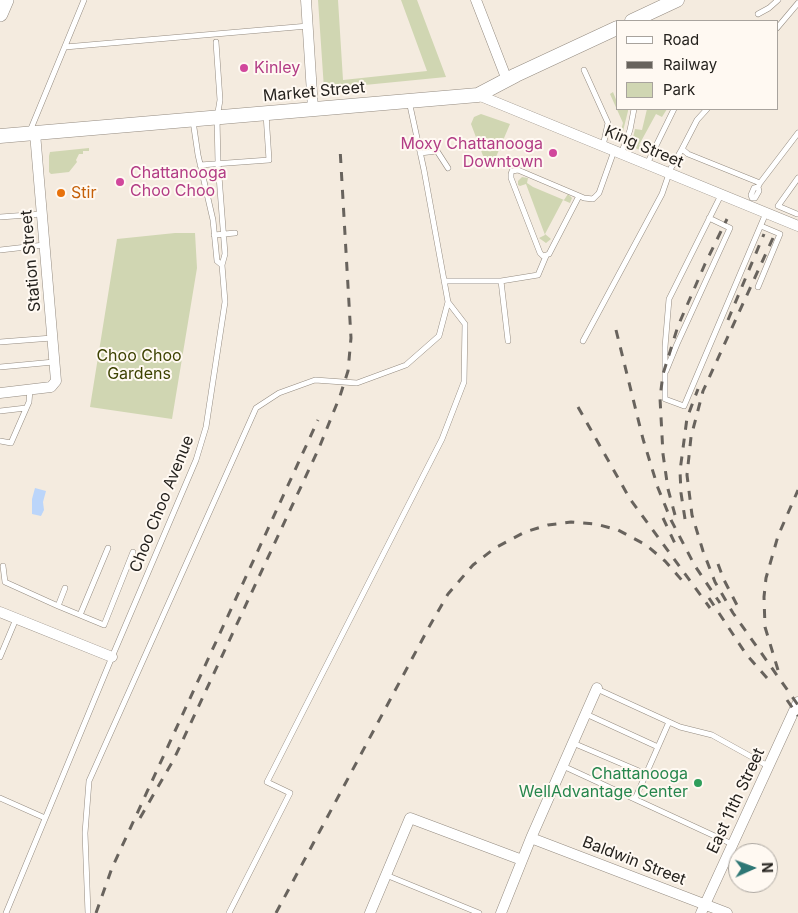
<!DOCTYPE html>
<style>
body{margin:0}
#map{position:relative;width:798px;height:913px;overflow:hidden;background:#f4ebdf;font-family:Inter,sans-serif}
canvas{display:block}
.legend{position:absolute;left:616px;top:20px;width:162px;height:90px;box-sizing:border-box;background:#fff9f2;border:1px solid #a8a39d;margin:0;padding:6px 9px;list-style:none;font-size:15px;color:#25221e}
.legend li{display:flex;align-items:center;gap:10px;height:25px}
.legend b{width:25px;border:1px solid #a8a39d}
.north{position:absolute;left:728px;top:843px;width:50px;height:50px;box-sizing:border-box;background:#fff9f2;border:1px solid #a8a39d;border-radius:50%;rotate:88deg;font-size:14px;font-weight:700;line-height:20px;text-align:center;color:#25221e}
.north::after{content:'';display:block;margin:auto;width:18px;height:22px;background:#2e7775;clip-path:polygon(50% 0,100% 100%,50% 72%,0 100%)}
</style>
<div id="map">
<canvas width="798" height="913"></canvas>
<ul class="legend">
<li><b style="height:6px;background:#fff"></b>Road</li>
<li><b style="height:6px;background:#68635d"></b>Railway</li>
<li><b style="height:14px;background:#d0d6b2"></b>Park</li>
</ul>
<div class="north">N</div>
</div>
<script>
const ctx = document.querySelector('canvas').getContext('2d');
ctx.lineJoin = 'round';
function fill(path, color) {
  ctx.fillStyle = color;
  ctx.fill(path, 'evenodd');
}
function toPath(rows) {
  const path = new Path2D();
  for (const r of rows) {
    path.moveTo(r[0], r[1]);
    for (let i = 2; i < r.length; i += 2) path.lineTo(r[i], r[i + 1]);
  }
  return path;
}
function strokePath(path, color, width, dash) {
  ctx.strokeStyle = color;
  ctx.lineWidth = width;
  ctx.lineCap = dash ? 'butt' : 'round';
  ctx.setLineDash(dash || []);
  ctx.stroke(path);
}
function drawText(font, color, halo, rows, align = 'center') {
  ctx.font = font + ' Inter,sans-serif';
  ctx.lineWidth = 4;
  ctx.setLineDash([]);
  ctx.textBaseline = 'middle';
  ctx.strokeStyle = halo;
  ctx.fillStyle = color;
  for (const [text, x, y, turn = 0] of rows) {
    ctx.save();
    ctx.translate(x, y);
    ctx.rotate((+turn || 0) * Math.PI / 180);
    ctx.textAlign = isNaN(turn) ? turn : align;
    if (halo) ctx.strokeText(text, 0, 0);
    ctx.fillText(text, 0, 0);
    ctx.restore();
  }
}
fill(toPath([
 [318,0,338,0,343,80,427,71,401,0,417,0,446,77,324,89],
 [613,92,617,102,617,109,628,109,628,111,620,143,611,139,612,134,619,137,623,123,610,94],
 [647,109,667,109,662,117,656,114,639,145,645,149,644,152,631,146,635,129,642,130],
 [481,114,510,124,493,164,494,167,488,169,471,124,474,117],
 [89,148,89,151,83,151,83,154,79,154,76,160,77,162,69,172,51,174,49,172,49,156,50,152],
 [522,177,528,178,527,183,533,187,564,200,568,194,572,198,570,203,563,200,545,234,551,239,546,243,539,238,545,235,526,184,520,186,518,185,518,181],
 [175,233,195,233,197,268,172,419,90,407,117,239]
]), '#d0d6b2');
fill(toPath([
 [35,488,46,491,43,502,44,510,41,516,32,514,32,499]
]), '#bbd5fa');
const service = toPath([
 [758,14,769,8,778,0],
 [777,28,798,3],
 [65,47,308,26],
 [584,70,608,123,603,146],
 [707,109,697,120,682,149,688,154,760,183,798,133],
 [193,121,198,155,213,220,217,261,222,265],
 [30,131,84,0],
 [420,153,437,151,448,168],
 [621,154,630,130,634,109],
 [647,164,674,109],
 [200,165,269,160,266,114],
 [758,187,754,188,751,195,752,198,755,198,759,191,758,187,760,183],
 [721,195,669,299,665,347,665,399,684,406,766,213],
 [579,196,549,254,543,256,540,253,511,178,511,174,512,171,518,170,584,198,593,199,599,193,614,151],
 [797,214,778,206,798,178],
 [0,217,42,214],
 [214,235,235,233],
 [0,250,44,245],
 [444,281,501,281,508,341],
 [501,281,538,275,546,256],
 [758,287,780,234,761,226],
 [583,341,662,194,671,168,682,149],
 [0,342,52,338],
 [0,367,54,362],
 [666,371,677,344,730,228,709,218],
 [0,411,26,408],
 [0,441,11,443,29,402,30,390],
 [3,566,5,582,58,606,65,588],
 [58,606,104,625,133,552],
 [80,615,108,548],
 [0,657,16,619],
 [597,689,680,727,712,735,768,766],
 [586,714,658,747],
 [573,743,646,774],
 [563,766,732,844],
 [0,798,45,818],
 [635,799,669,722],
 [386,875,479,913],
 [6,913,112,657,196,460,206,427,225,302,222,265,225,254,218,163,217,118,220,100,216,42],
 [88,913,85,833,89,781,256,408,279,393,315,380,357,383,406,365,439,336,448,302,424,170,409,101],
 [229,913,290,793,267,782,442,439,464,382,465,324,448,302]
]);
const minor = toPath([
 [306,0,313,109],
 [476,0,507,80],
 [478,95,798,226],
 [0,393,51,387,56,381,35,133],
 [0,612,112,657],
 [531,838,727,913],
 [370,913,410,818,522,860],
 [501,913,531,838,597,688],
 [701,913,798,702]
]);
const secondary = toPath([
 [632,21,677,0],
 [0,136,478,95,516,75,617,28]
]);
const primary = toPath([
 [0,14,6,0]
]);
strokePath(service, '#948b80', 6);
strokePath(minor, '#948b80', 11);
strokePath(secondary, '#948b80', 15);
strokePath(primary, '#948b80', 16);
strokePath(service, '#fff', 5);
strokePath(minor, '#fff', 10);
strokePath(secondary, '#fff', 14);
strokePath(primary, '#fff', 15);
strokePath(toPath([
 [773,238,703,391,691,437,687,475,692,515,703,551,715,582,733,613,798,705],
 [728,320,764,234],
 [616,330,643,439,658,488,671,520,695,566,720,603],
 [578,407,630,499,710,608],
 [675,515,668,489,663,454,660,398,663,374,678,326,705,264,727,219],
 [663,518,678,550],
 [685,519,681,493,680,471,687,418,698,389],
 [718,564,724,580,739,609],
 [709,598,746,654,767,678],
 [778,670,765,627,764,597,766,578,778,536,798,490],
 [787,700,798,716],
 [140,818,174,759,319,448,340,396,348,371,351,338,340,148],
 [96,913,112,868,318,420],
 [276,913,429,627,448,594,473,565,495,548,525,532,548,525,571,522,596,524,618,530,646,545,665,561,686,585]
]), '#68635d', 3, [9, 9]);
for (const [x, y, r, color] of [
 [244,68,5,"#d1479c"],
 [553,153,5,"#d1479c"],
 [120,182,5,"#d1479c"],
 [61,193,5,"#e8710a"],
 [698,783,5,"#2e9e5b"]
]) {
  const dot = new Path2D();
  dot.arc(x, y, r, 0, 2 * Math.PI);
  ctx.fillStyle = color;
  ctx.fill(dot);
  strokePath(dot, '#fff9f2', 2);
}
drawText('16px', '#b23c85', '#fff9f2', [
 ["Kinley",254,68],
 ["Moxy Chattanooga",543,144,"right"],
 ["Downtown",543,162,"right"],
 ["Chattanooga",130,173],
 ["Choo Choo",130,191]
], 'left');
drawText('16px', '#25221e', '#fff9f2', [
 ["Market Street",314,92,-5],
 ["King Street",644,147,23],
 ["Station Street",31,261,-95],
 ["Choo Choo Avenue",162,504,-68],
 ["East 11th Street",736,801,-65],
 ["Baldwin Street",634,861,21]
]);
drawText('16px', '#c56008', '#fff9f2', [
 ["Stir",71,193]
], 'left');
drawText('16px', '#3d4200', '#fff9f2', [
 ["Choo Choo",139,356],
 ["Gardens",139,374]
]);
drawText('16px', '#27864d', '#fff9f2', [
 ["Chattanooga",688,774],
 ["WellAdvantage Center",688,792]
], 'right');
</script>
